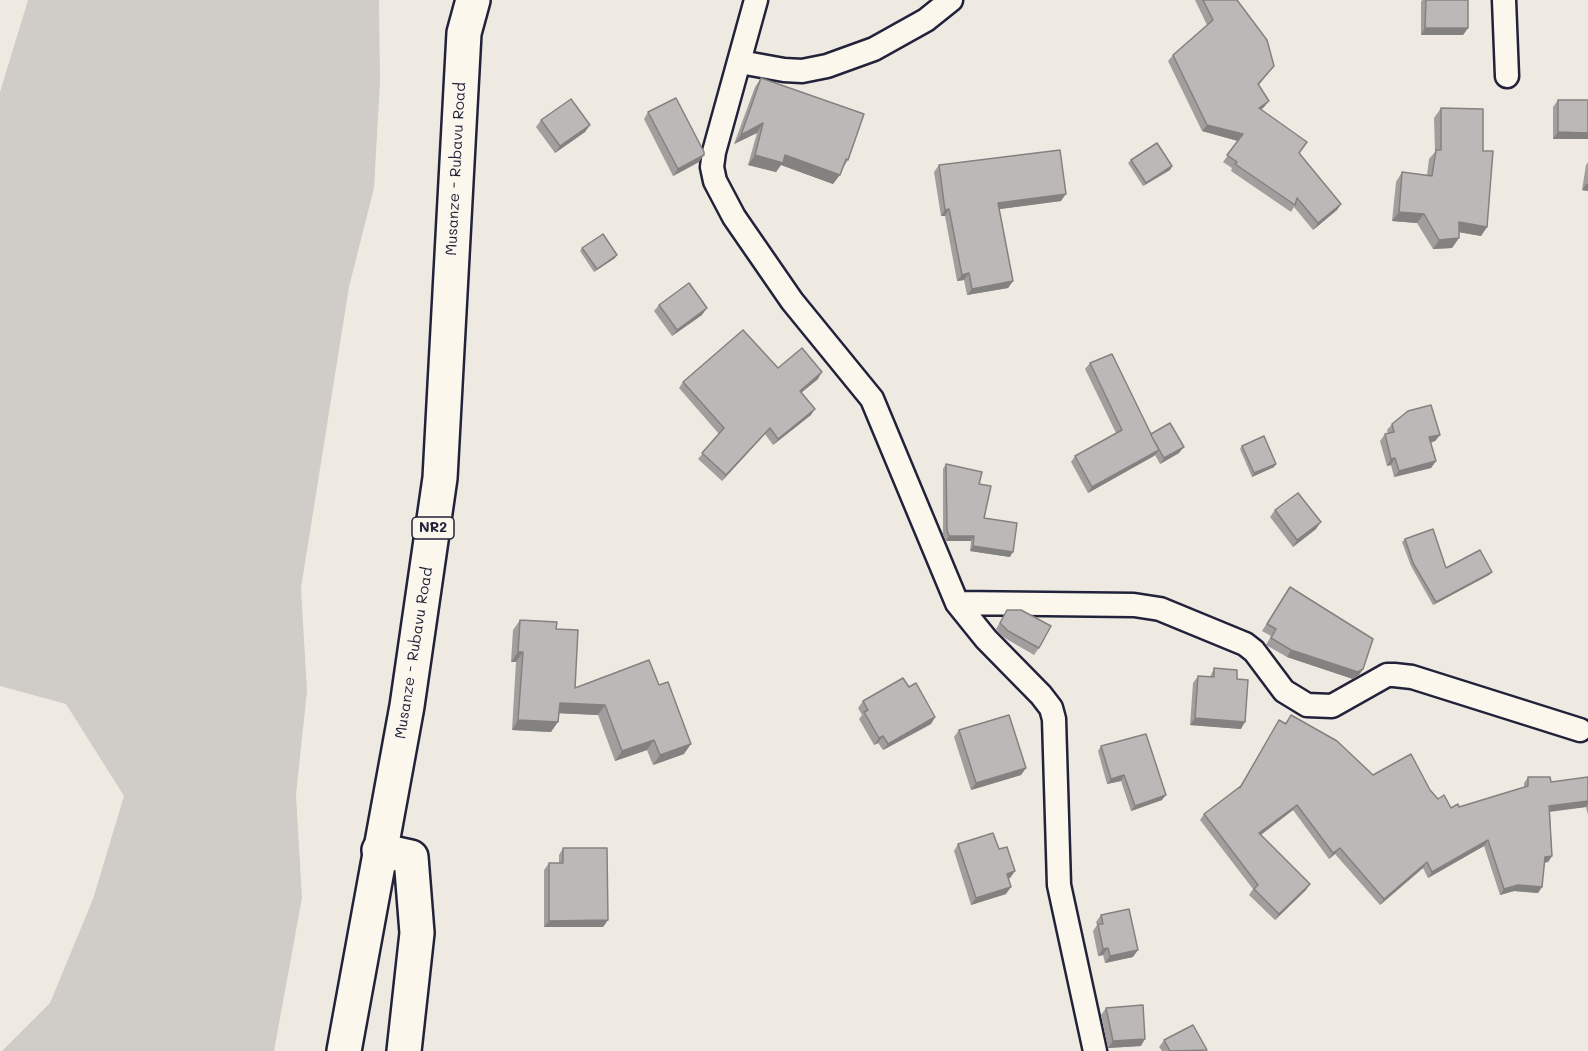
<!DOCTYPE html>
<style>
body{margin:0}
canvas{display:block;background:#eeeae2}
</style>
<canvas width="1588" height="1051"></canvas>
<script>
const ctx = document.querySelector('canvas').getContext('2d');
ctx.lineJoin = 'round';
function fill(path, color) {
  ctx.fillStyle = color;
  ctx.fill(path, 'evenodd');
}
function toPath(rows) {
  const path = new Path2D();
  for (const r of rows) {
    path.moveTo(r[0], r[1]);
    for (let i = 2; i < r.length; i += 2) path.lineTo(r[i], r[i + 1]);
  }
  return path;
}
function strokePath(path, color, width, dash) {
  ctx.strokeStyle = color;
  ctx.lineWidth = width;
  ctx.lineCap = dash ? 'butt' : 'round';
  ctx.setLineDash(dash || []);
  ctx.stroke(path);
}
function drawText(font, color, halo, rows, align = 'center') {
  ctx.font = font + ' Mali,sans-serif';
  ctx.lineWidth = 6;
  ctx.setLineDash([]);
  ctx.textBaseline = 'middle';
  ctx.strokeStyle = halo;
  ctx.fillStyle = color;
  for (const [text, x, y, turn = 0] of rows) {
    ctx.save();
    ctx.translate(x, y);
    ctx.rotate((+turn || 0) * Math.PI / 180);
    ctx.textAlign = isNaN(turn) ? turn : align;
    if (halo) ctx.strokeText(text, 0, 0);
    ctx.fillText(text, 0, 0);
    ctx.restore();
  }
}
fill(toPath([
 [28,0,379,0,380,82,374,188,349,287,301,588,307,691,296,795,302,898,274,1051,2,1051,50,1003,93,899,124,796,66,704,0,686,0,92]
]), '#d0cdc9');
const minor = toPath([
 [756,0,714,152,712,167,715,181,734,217,792,301,872,399,957,603,986,639,1041,695,1051,708,1054,719,1059,885,1095,1051],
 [1504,0,1507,76],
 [740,62,784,70,802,71,827,66,874,49,926,20,951,0],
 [957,603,1134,605,1160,609,1245,644,1254,651,1284,691,1307,705,1332,706,1387,675,1394,675,1412,677,1580,730]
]);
const secondary = toPath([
 [379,850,411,857,417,933,404,1051]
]);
const trunk = toPath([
 [344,1051,407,706,440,478,464,33,473,0]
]);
strokePath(minor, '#22223b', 27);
strokePath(secondary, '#22223b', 38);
strokePath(trunk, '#22223b', 38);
strokePath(minor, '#fbf7ec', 22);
strokePath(secondary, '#fbf7ec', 33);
strokePath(trunk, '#fbf7ec', 33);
fill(toPath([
 [1195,0,1237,0,1274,66,1259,85,1269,101,1264,107,1261,110,1341,204,1337,210,1313,230,1294,207,1291,212,1231,171,1232,168,1223,162,1238,141,1202,131,1168,61,1173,55,1207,25],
 [1422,0,1468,0,1468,28,1463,35,1421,35,1421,2],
 [761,78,848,160,833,184,781,165,776,172,748,165,757,133,734,144,755,87],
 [1558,100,1588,100,1588,139,1553,139,1553,107],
 [1441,108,1483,151,1487,227,1481,236,1459,232,1459,238,1452,248,1433,249,1417,223,1392,221,1396,182,1402,172,1427,175,1429,159,1435,152,1434,118],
 [648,112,699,162,673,176,644,119],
 [541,120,590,125,585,132,555,153,536,127],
 [1131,160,1172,166,1170,170,1143,186,1128,163],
 [1588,162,1588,191,1582,190,1586,165],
 [939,165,1061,201,999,209,1013,281,1008,288,967,295,964,280,957,281,945,216,941,216,934,172],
 [582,248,615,258,594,272,580,251],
 [659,305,702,315,672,336,654,311],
 [1090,363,1151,434,1179,453,1160,464,1155,455,1088,493,1071,462,1075,456,1116,433,1085,369],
 [778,368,818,379,802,392,811,415,773,445,765,434,722,481,698,459,719,434,679,388,683,382],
 [1392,424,1440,435,1435,441,1431,443,1436,461,1431,468,1394,477,1391,465,1387,466,1380,441,1385,434,1388,434,1387,430],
 [1242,446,1274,467,1252,477,1240,449],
 [946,464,979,484,984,518,1010,557,970,551,971,541,946,541,943,535,943,469],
 [1275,510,1316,529,1293,547,1270,517],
 [1405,539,1446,568,1492,572,1489,575,1433,605,1411,566,1402,542],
 [1285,594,1363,669,1359,675,1353,679,1287,657,1266,645,1271,636,1262,631],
 [1007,610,1039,648,1034,655,1003,637,996,629],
 [520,620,556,629,575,688,684,754,653,765,647,750,615,761,598,715,559,713,551,732,512,730,516,662,511,662,513,630],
 [1214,668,1237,679,1241,729,1190,725,1193,683,1198,676,1210,677],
 [909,687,935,717,931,724,883,750,878,743,874,745,859,719,862,715,858,708,863,701],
 [1291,715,1373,775,1430,790,1438,799,1451,808,1459,807,1524,787,1524,783,1528,777,1551,782,1588,777,1588,815,1586,807,1550,812,1552,856,1548,862,1544,863,1542,887,1538,893,1514,891,1500,895,1484,846,1428,878,1423,868,1380,905,1335,854,1329,859,1293,810,1261,835,1306,890,1275,920,1249,895,1253,889,1200,820,1204,814,1240,786,1279,720,1285,723],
 [959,730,1026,768,1021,775,971,790,954,737],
 [1101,746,1162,800,1131,811,1121,781,1107,784,1098,751],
 [958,844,999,849,1015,871,1010,878,1008,878,1006,894,971,905,954,851],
 [563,848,608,920,603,927,544,927,544,870,549,863,559,863,559,855],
 [1101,915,1133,957,1105,963,1103,955,1098,956,1093,931,1097,925,1096,922],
 [1106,1008,1141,1046,1108,1048,1101,1015],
 [1164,1040,1206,1051,1162,1051,1159,1047]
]), '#a29e9e');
fill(toPath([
 [1425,28,1468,28,1463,35,1421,35],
 [1269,101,1264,107,1254,115,1259,108],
 [763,123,757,133,734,144,741,135],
 [590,125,585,132,555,153,560,146],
 [1207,125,1243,134,1238,141,1202,131],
 [1558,132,1588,133,1588,139,1553,139],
 [704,155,699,162,673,176,678,169],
 [755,155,785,155,840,175,833,184,781,165,776,172,748,165],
 [1172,166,1170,170,1143,186,1146,183],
 [1586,184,1588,184,1588,191,1582,190],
 [1066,194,1061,201,993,210,998,203],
 [1341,204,1337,210,1313,230,1318,223],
 [949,209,945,216,941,216,945,210],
 [1399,212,1424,214,1417,223,1392,221],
 [1459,222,1487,227,1481,236,1452,231],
 [1459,238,1452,248,1433,249,1439,240],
 [617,255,615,258,594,272,597,269],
 [969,273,964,280,957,281,962,275],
 [1013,281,1008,288,967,295,972,289],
 [707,308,702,315,672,336,677,330],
 [822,372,818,379,796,397,800,391],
 [815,409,811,415,773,445,778,439],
 [770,428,765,434,722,481,726,475],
 [1440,435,1435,441,1424,444,1429,437],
 [1184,447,1179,453,1160,464,1164,458],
 [1159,450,1154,456,1088,493,1092,487],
 [1395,458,1391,465,1387,466,1391,459],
 [1436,461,1431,468,1394,477,1399,471],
 [1276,464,1274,467,1252,477,1254,473],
 [1321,522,1316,529,1293,547,1297,540],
 [949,536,974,536,971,541,946,541],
 [973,546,1013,552,1010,557,970,551],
 [1492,572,1489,575,1433,605,1436,602],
 [1291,650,1363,669,1359,675,1353,679,1287,657],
 [518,652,523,652,516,662,511,662],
 [560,703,605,705,598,715,553,713],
 [935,717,931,724,883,750,888,744],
 [1195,718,1245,722,1241,729,1190,725],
 [518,720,558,722,551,732,512,730],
 [883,736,878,743,874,745,879,738],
 [654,740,647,750,615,761,622,751],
 [691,744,684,754,653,765,660,755],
 [1026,768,1021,775,971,790,976,783],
 [1124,775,1121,781,1107,784,1111,779],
 [1166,795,1162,800,1131,811,1135,806],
 [1588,801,1588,804,1586,807,1545,812,1549,806],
 [1297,805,1293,810,1255,839,1259,833],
 [1488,840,1484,846,1428,878,1432,872],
 [1340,848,1335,854,1329,859,1333,853],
 [1552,856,1548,862,1541,863,1545,857],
 [1427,862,1423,868,1380,905,1384,899],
 [1015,871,1010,878,1002,880,1007,874],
 [1310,884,1306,890,1275,920,1279,914],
 [1518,885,1542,887,1538,893,1514,891,1500,895,1504,889],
 [1011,887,1006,894,971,905,976,898],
 [608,920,603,927,544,927,549,921],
 [1108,948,1103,955,1098,956,1103,949],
 [1138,950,1133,957,1105,963,1110,956],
 [1145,1039,1141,1046,1108,1048,1113,1041]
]), '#848181');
const building = toPath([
 [1203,0,1237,0,1267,40,1274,66,1258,84,1269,101,1259,108,1307,142,1299,153,1341,204,1318,223,1297,198,1295,205,1235,164,1237,162,1227,155,1243,134,1207,125,1173,55,1213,20,1203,0],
 [1426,0,1468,0,1468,28,1425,28,1426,0],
 [761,78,864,114,848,160,846,159,840,175,785,155,783,163,755,155,763,123,741,135,761,78],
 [676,98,704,152,704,155,678,169,648,112,676,98],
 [571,99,590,125,560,146,541,120,571,99],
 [1558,100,1588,100,1588,133,1558,132,1558,100],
 [1441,108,1483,109,1483,151,1493,151,1487,227,1459,222,1459,238,1439,240,1424,214,1399,212,1402,172,1432,176,1436,150,1441,150,1441,108],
 [1157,143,1172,166,1146,183,1131,160,1157,143],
 [1060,150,1066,194,998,203,1013,281,972,289,969,273,962,275,949,209,945,210,939,165,1060,150],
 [603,234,617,255,597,269,582,248,603,234],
 [689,283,707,308,677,330,659,305,689,283],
 [743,330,778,368,802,348,822,372,800,391,815,409,778,439,770,428,726,475,702,453,724,428,683,382,743,330],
 [1112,354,1151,434,1170,423,1184,447,1164,458,1151,435,1159,450,1092,487,1075,456,1122,430,1090,363,1112,354],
 [1431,405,1440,435,1429,437,1436,461,1399,471,1395,458,1391,459,1385,434,1394,432,1392,424,1408,411,1431,405],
 [1264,436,1276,464,1254,473,1242,446,1264,436],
 [946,464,982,472,979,484,991,486,984,518,1017,523,1013,552,973,546,974,536,949,536,947,530,946,464],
 [1298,493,1321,522,1297,540,1275,510,1298,493],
 [1433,529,1446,568,1480,550,1492,572,1436,602,1413,563,1405,539,1433,529],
 [1290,587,1373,639,1363,669,1358,672,1291,650,1271,638,1276,629,1267,624,1290,587],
 [1007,610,1021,610,1051,626,1039,648,1008,631,1000,623,1007,610],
 [520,620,557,622,556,629,578,630,575,688,649,660,659,685,668,682,691,744,660,755,654,740,622,751,605,705,560,703,558,722,518,720,523,652,518,652,520,620],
 [1214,668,1237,670,1237,679,1248,680,1245,722,1195,718,1198,676,1214,677,1214,668],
 [903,678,909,687,916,683,935,717,888,744,883,736,879,738,864,712,868,710,863,701,903,678],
 [1009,715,1026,768,976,783,959,730,1009,715],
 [1291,715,1337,741,1373,775,1411,754,1430,790,1438,799,1444,795,1451,808,1458,804,1459,807,1528,786,1528,777,1550,777,1551,782,1588,777,1588,801,1549,806,1552,856,1545,857,1542,887,1518,885,1504,889,1488,840,1432,872,1427,862,1384,899,1340,848,1333,853,1297,805,1259,833,1310,884,1279,914,1254,889,1258,885,1204,814,1241,786,1240,788,1279,720,1286,724,1291,715],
 [1146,734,1166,795,1135,806,1124,775,1111,779,1101,746,1146,734],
 [993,833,999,849,1007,847,1015,871,1007,874,1011,887,976,898,958,844,993,833],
 [563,848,607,848,608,920,549,921,549,863,563,863,563,848],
 [1129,909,1138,950,1110,956,1108,948,1103,949,1098,924,1103,924,1101,915,1129,909],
 [1143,1005,1145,1039,1113,1041,1106,1008,1143,1005],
 [1193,1025,1207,1050,1170,1051,1164,1040,1193,1025]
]);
fill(building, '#bcb8b8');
strokePath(building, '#848181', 1.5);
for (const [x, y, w] of [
 [433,528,42]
]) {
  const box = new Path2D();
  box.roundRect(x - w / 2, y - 11, w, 22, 4.5);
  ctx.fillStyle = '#fbf7ec';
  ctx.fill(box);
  strokePath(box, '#22223b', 1.5);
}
drawText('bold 14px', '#22223b', null, [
 ["NR2",433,528]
]);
drawText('15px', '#22223b', '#fbf7ec', [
 ["Musanze - Rubavu Road",456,169,-87],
 ["Musanze - Rubavu Road",414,653,-81]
]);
</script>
